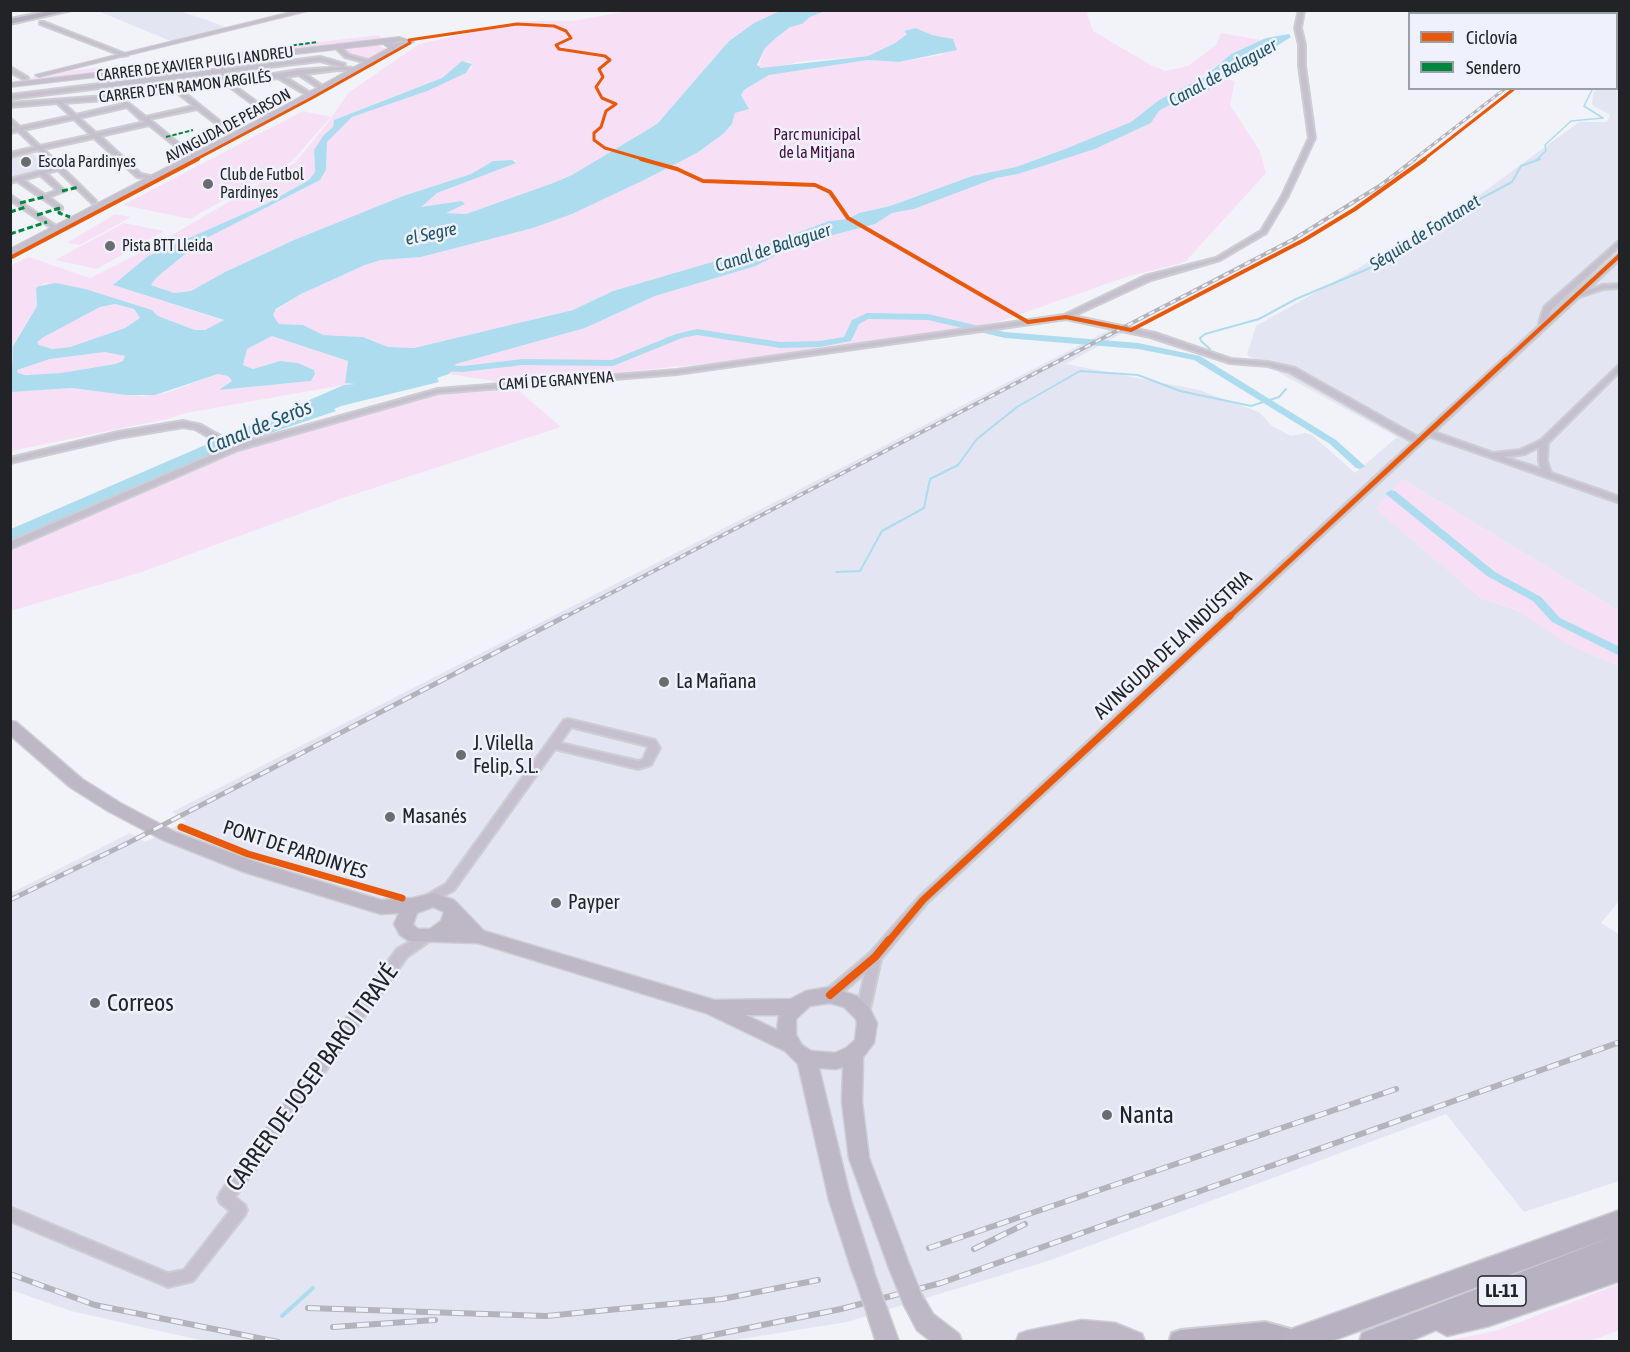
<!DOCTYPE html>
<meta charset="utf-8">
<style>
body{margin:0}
#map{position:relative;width:1630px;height:1352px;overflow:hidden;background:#f2f3f9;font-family:"Asap Condensed",sans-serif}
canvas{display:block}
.frame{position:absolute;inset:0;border:12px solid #222326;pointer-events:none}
.legend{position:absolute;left:1408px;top:12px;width:210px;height:78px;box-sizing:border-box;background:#eff1fc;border:2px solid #9d9fa6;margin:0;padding:8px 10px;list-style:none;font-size:18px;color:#222326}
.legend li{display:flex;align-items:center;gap:12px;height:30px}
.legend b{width:30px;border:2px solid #9d9fa6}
</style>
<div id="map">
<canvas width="1630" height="1352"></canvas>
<div class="frame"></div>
<ul class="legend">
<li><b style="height:8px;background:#e8590c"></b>Ciclovía</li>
<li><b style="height:8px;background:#00873e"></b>Sendero</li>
</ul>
</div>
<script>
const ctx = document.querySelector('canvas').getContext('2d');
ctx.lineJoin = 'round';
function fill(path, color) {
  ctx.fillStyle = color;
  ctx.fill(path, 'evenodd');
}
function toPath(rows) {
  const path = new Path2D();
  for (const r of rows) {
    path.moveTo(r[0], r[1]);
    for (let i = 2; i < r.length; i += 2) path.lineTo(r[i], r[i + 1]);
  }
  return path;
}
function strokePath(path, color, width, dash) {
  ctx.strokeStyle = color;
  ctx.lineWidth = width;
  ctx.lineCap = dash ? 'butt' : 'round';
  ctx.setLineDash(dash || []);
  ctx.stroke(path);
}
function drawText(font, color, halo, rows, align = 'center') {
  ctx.font = font + ' "Asap Condensed",sans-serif';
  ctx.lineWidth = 5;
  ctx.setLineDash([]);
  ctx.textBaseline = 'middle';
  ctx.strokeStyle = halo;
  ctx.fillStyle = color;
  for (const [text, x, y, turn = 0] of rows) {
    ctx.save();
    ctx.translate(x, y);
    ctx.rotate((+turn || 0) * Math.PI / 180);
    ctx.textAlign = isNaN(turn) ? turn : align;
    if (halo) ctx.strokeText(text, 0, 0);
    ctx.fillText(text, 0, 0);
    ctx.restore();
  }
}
fill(toPath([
 [98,11,180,11,229,28,173,42],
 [1619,78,1619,611,1402,479,1480,598,1517,610,1572,646,1619,666,1619,901,1601,923,1619,934,1619,1181,1524,1212,1446,1114,1048,1261,847,1322,729,1341,204,1341,71,1311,11,1290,11,893,130,833,145,842,186,821,172,812,1113,328,1126,331,1066,364,1199,390,1259,412,1272,426,1291,436,1305,433,1312,435,1355,473,1397,437,1247,355,1256,326,1452,215,1579,122,1607,122,1610,115,1592,105,1593,93,1597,89,1616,88,1617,79],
 [31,152,49,168,11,179,11,156]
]), '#e3e6f2');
fill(toPath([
 [633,10,780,11,779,13,754,23,729,41,657,124,572,175,553,183,466,214,446,213,463,205,450,203,421,207,425,201,437,193,516,162,515,160,493,161,471,174,403,196,294,240,225,272,191,291,174,293,151,285,156,278,201,241,320,180,326,170,327,142,352,117,425,91,466,73,472,68,471,62,462,61,442,78,334,120,333,127,314,150,315,172,309,180,266,204,148,256,113,285,225,321,205,330,195,330,158,316,152,310,80,289,45,283,36,288,37,306,14,343,11,366,11,267,14,264,29,257,90,278,155,245,295,163,330,120,348,93,419,44,521,21,573,21],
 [825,11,1089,11,1087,14,1093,31,1151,65,1165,71,1188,66,1216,45,1221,33,1261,40,1231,54,1190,86,1159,100,1131,122,1065,149,1016,167,972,176,890,206,859,213,848,219,829,221,743,253,613,291,573,310,414,348,388,347,363,337,323,335,303,325,279,324,272,313,301,294,365,265,381,260,421,257,533,228,572,214,642,181,697,153,723,134,731,126,735,113,749,109,741,95,744,90,769,75,868,60,899,62,941,55,956,46,953,40,932,35,916,28,904,31,907,34,895,43,868,56,803,61,770,69,758,67,765,48,776,38,790,27,802,24,810,17],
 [379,35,383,40,11,84,10,82,51,73],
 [378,45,388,50,370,59,351,56,342,50,347,50,346,48],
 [1219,78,1235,81,1230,105,1260,151,1266,173,1186,261,1179,264,1129,276,1001,321,946,332,734,361,510,383,561,427,343,498,139,573,11,611,11,544,237,451,428,394,506,383,449,374,456,364,585,328,655,296,756,266,782,252,810,241,874,224,892,213,914,209,996,178,1018,174,1095,149,1151,123,1159,111,1170,103,1206,92,1214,86],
 [303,111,331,117,291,162,190,219,123,205],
 [115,214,131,217,80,245,67,243],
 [124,223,164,231,97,269,55,260],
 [115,304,134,309,140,318,125,328,70,347,52,349,39,345,37,342,42,338,100,307],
 [272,336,348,361,345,382,349,384,186,413,167,419,11,451,10,379,24,391,72,388,142,396,166,393,218,374,228,376,232,381,220,390,311,381,315,374,314,370,298,363,280,361,253,369,242,365,247,349],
 [105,352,125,356,123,361,115,364,61,373,33,375,18,373,17,370,50,359],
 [1402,479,1619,611,1619,666,1566,644,1517,610,1480,598,1375,509],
 [1619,1284,1619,1330,1591,1341,1447,1341,1499,1330]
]), '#f7e0f6');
fill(toPath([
 [780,11,825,11,810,17,802,24,790,27,776,38,765,48,757,65,761,68,868,56,895,43,907,34,904,31,916,28,932,35,953,39,957,50,899,62,868,60,769,75,744,90,741,95,749,109,735,113,732,124,723,134,697,153,642,181,572,214,533,228,421,257,381,260,365,265,301,294,276,309,273,315,279,324,303,325,323,335,363,337,388,347,414,348,573,310,613,291,743,253,829,221,848,219,859,213,890,206,972,176,1016,167,1065,149,1131,122,1159,100,1204,77,1231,54,1266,38,1289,34,1291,37,1234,73,1219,78,1209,90,1170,103,1159,111,1151,123,1095,149,1018,174,996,178,914,209,892,213,875,224,810,241,782,252,756,266,655,296,585,328,456,364,449,374,437,378,439,382,341,406,334,409,336,411,238,444,11,543,11,529,344,385,355,384,345,383,348,361,272,336,247,349,243,365,253,369,280,361,298,363,314,370,315,374,311,381,219,390,232,381,228,376,218,374,155,395,126,395,72,388,11,392,13,346,37,306,36,288,39,286,56,283,85,289,152,310,158,316,195,330,205,330,224,320,113,285,148,256,266,204,309,180,315,172,314,150,324,135,333,127,334,120,442,78,462,61,472,64,466,73,427,91,352,117,327,142,326,170,320,180,201,241,156,278,151,285,174,293,191,291,225,272,294,240,403,196,471,174,493,161,512,160,516,163,437,193,421,207,462,201,465,204,446,213,466,214,553,183,572,175,657,124,729,41,754,23],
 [115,304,134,309,140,318,125,328,70,347,52,349,39,345,37,342,42,338,100,307],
 [105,352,125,356,123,361,115,364,61,373,26,375,18,373,17,370,50,359]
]), '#addcef');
strokePath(toPath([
 [1616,76,1620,75],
 [1536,160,1546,151,1545,145,1571,121,1603,118,1584,106,1593,88]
]), '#addcef', 1.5);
strokePath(toPath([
 [1210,349,1201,341,1200,338,1205,334,1259,319,1296,299,1370,268,1463,208,1512,182,1521,166,1540,159],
 [836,572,860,571,882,531,924,508,930,479,958,465,977,439,1017,407,1080,371,1138,375,1180,391,1251,406,1279,397,1286,389]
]), '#addcef', 2);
strokePath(toPath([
 [282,1316,313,1288]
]), '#addcef', 4);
fill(toPath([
 [1191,90,1194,92,1193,93,1158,111,1153,110,1191,90],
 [867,313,928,314,1005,332,1138,343,1200,356,1336,440,1365,466,1360,469,1356,468,1330,444,1194,360,1138,349,1005,338,928,320,868,319,859,324,851,341,820,347,780,348,697,335,682,338,613,366,523,365,463,372,437,371,432,368,437,365,463,366,523,359,612,360,676,334,697,329,780,342,820,341,844,337,852,320,867,313],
 [1391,490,1395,491,1495,572,1541,597,1560,618,1620,647,1620,656,1552,622,1533,601,1487,576,1387,495,1386,493,1391,490]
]), '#addcef');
const minor = toPath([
 [1299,10,1304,10,1301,28,1305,45,1305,66,1315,138,1288,196,1266,233,1220,260,1151,280,1073,316,1155,333,1231,359,1268,362,1295,368,1418,437,1540,325,1539,323,1544,307,1620,240,1620,246,1551,310,1548,317,1620,253,1620,259,1586,291,1602,285,1620,284,1620,288,1603,289,1579,297,1434,432,1493,453,1520,450,1541,440,1620,364,1620,371,1548,443,1547,461,1551,473,1620,497,1620,503,1429,436,927,903,881,959,868,1018,863,1019,858,1018,856,1014,865,973,835,999,830,1000,825,999,823,995,825,991,870,953,919,897,1413,442,1289,372,1268,366,1230,363,1150,337,1066,319,677,374,438,393,238,450,10,549,10,542,228,448,195,429,183,427,118,438,10,463,10,458,118,432,183,421,201,425,236,445,438,389,677,370,1064,315,1145,276,1216,258,1261,231,1282,196,1309,138,1299,66,1299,45,1295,28,1299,10],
 [1539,447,1539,461,1541,469,1504,457,1525,454,1539,447],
 [40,22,44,22,128,55,123,56,40,24,40,22],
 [338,45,349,55,375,62,372,64,345,57,335,47,338,45],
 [320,57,345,64,343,67,362,69,359,71,338,70,305,74,324,87,325,88,322,90,299,75,285,77,312,94,312,96,310,97,278,78,232,84,269,111,280,112,280,114,278,115,266,114,226,84,181,90,232,131,227,132,197,109,149,119,188,151,199,154,199,156,184,153,149,125,100,136,141,174,155,177,155,179,137,177,94,138,43,149,96,201,96,203,92,203,58,170,46,173,65,191,49,197,62,207,62,209,58,209,17,181,10,183,10,179,55,167,38,150,10,157,10,153,35,147,18,131,10,133,10,129,15,128,10,124,10,118,20,127,71,116,57,103,10,107,10,103,119,95,225,81,222,73,10,99,10,95,221,69,218,60,221,58,224,60,226,69,320,57],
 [320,61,343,67,298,70,230,81,227,72,320,61],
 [175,91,194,106,146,117,123,99,120,101,123,104,76,115,63,103,119,99,175,91],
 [127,107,141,120,145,122,96,133,79,118,127,107],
 [74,119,91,135,40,146,23,130,74,119],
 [40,175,57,190,45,195,23,180,40,175],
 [10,67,27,77,28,78,23,79,10,72,10,67],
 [10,195,56,226,56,228,52,228,10,200,10,195],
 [568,719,655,740,660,748,651,765,638,769,555,749,454,890,431,903,427,905,423,903,421,900,423,897,446,884,564,720,568,719],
 [571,727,647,746,648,748,643,759,638,761,560,743,571,727],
 [427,932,431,934,433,937,431,940,407,957,235,1197,245,1205,247,1210,245,1215,193,1281,168,1287,10,1221,10,1207,168,1273,184,1270,230,1211,220,1203,218,1198,220,1193,397,949,427,932]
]);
const tertiary = toPath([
 [299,10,312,10,39,77,35,75,299,10],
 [399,37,414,42,398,48,281,115,10,256,10,249,275,111,389,48,383,44,10,87,10,83,399,37],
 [399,41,404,42,390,44,399,41]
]);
const secondary = toPath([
 [10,721,16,722,82,779,120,803,175,832,256,862,381,900,413,898,433,893,454,900,484,931,714,1000,791,999,806,991,830,987,857,996,870,1009,877,1023,874,1043,863,1057,862,1102,869,1158,908,1261,905,1268,897,1271,889,1268,849,1158,842,1102,843,1067,836,1069,819,1068,851,1200,874,1271,871,1278,863,1281,855,1278,852,1271,829,1200,798,1064,785,1051,706,1013,478,943,409,941,400,935,394,924,399,913,381,914,244,872,163,840,108,811,70,787,10,735,10,721],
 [433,907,444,912,441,921,430,929,418,929,413,925,417,913,433,907],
 [830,1003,844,1007,856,1019,857,1023,855,1040,846,1048,835,1053,811,1051,802,1045,796,1035,796,1019,810,1006,830,1003],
 [746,1015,779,1015,777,1030,746,1015],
 [914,1292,922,1295,933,1314,959,1334,962,1342,932,1342,917,1330,903,1303,906,1295,914,1292],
 [878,1303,886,1306,899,1342,876,1342,867,1314,870,1306,878,1303],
 [1082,1320,1115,1323,1142,1334,1145,1342,1016,1342,1019,1334,1027,1331,1082,1320]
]);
const primary = toPath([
 [54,10,72,10,10,24,10,19,54,10],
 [1265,1322,1305,1333,1308,1342,1169,1342,1172,1333,1181,1330,1265,1322]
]);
const trunk = toPath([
 [1620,1210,1620,1234,1329,1342,1280,1341,1284,1332,1294,1328,1620,1210],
 [1620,1234,1620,1281,1489,1326,1447,1336,1436,1330,1408,1342,1359,1342,1362,1333,1620,1234]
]);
strokePath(minor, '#cdced2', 4);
strokePath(tertiary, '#cdced2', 2);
strokePath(secondary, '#cdced2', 3);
strokePath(primary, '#cdced2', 4);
strokePath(trunk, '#cdced2', 3);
fill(minor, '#c6c0ce');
fill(tertiary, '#c6c0ce');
fill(secondary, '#bdb7c6');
fill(primary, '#b6afbf');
fill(trunk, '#b8b1c2');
const railFar3 = toPath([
 [1603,14,1607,10],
 [1413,160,1506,88]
]);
const railFar2 = toPath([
 [563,618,1294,239,1381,185,1415,159]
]);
const railFar1 = toPath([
 [10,900,128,843,566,616]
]);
const rail = toPath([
 [929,1248,1396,1089],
 [974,1249,1025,1224],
 [10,1274,95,1305,278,1342],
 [308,1308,546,1316,722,1299,818,1280],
 [333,1327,435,1320],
 [679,1342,841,1309,941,1283,1620,1042]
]);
strokePath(railFar3, '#b4b2ba', 3);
strokePath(railFar2, '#b4b2ba', 4);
strokePath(railFar1, '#b4b2ba', 5);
strokePath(rail, '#b4b2ba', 6);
strokePath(railFar3, '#eff1fc', 1.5, [4.5]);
strokePath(railFar2, '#eff1fc', 2, [6]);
strokePath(railFar1, '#eff1fc', 3, [10]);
strokePath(rail, '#eff1fc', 4, [12]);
const secondaryBridge = toPath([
 [897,1261,914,1303],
 [863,1271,878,1314]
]);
strokePath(secondaryBridge, '#cdced2', 23, []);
strokePath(secondaryBridge, '#bdb7c6', 20);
strokePath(toPath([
 [1610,14,1614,10],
 [273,48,318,42],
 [166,137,193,130]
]), '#00873e', 2, [4.5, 2]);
strokePath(toPath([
 [62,191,79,187],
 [20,203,44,197],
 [10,212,26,207],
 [37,215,60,208,59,213,70,217],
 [10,234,47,222]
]), '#00873e', 3, [6, 3]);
strokePath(toPath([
 [616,104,606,111,601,127,594,133,594,140,605,148,646,160],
 [195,160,312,98,410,43,409,40,517,24,554,26,566,31,571,38,556,45,559,49,605,56,610,60,599,69,603,77,596,87,602,98,616,104],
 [1423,160,1515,88]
]), '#e8590c', 3);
strokePath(toPath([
 [641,159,677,169,703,181,815,185,830,192,848,218,1028,322,1066,317,1131,330,1304,240,1355,209,1425,159],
 [10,258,198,159],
 [1504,362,1620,255]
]), '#e8590c', 4);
strokePath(toPath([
 [1228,618,1506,360]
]), '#e8590c', 5);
strokePath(toPath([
 [181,827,248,854,402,898],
 [888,942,923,900,1230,616]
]), '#e8590c', 7);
strokePath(toPath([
 [830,995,875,957,889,940]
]), '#e8590c', 8);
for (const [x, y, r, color] of [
 [26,162,6,"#6b6c70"],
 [208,184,6,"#6b6c70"],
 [110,246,6,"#6b6c70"],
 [664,682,6,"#6b6c70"],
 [461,755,6,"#6b6c70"],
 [390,817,6,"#6b6c70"],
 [556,903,6,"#6b6c70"],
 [95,1003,6,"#6b6c70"],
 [1107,1115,6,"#6b6c70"]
]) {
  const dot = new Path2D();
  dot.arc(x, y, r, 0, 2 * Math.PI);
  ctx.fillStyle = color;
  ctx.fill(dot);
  strokePath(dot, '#eff1fc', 2);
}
drawText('16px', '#222326', '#eff1fc', [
 ["CARRER DE XAVIER PUIG I ANDREU",195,64,-7],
 ["CARRER D'EN RAMON ARGILÉS",185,87,-7],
 ["AVINGUDA DE PEARSON",228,126,-28],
 ["CAMÍ DE GRANYENA",556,381,-4]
]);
drawText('16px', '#460e41', '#eff1fc', [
 ["Parc municipal",817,135],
 ["de la Mitjana",817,153]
]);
drawText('16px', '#222326', '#eff1fc', [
 ["Escola Pardinyes",38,162],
 ["Club de Futbol",220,175],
 ["Pardinyes",220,193],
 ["Pista BTT Lleida",122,246]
], 'left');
drawText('italic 18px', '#1f5668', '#eff1fc', [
 ["Canal de Balaguer",1223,73,-29],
 ["Séquia de Fontanet",1425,233,-32],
 ["el Segre",431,234,-12],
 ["Canal de Balaguer",773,248,-18]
]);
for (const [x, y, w] of [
 [1502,1291,48]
]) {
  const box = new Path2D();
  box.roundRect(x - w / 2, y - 15, w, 30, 4.5);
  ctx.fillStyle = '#eff1fc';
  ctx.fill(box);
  strokePath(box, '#222326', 1.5);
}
drawText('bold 18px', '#222326', null, [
 ["LL-11",1502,1291]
]);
drawText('20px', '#222326', '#eff1fc', [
 ["AVINGUDA DE LA INDÚSTRIA",1173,645,-43],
 ["PONT DE PARDINYES",295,850,18]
]);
drawText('20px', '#222326', '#eff1fc', [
 ["La Mañana",676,682],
 ["J. Vilella",473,744],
 ["Felip, S.L.",473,767],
 ["Masanés",402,817],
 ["Payper",568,903]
], 'left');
drawText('italic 21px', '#1f5668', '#eff1fc', [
 ["Canal de Seròs",259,427,-22]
]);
drawText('24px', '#222326', '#eff1fc', [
 ["Correos",107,1003],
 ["Nanta",1119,1115]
], 'left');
drawText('24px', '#222326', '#eff1fc', [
 ["CARRER DE JOSEP BARÓ I TRAVÉ",312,1078,-54]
]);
</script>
